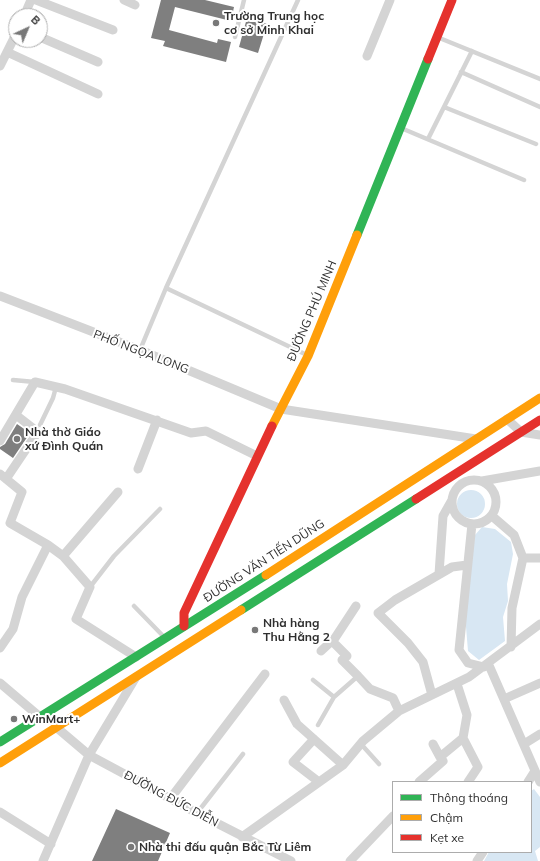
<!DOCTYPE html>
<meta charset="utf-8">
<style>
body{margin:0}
#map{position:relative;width:540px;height:861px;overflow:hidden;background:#fff;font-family:Mulish,sans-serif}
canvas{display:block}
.legend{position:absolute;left:392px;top:781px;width:140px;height:72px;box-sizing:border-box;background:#fff;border:1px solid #acacac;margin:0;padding:5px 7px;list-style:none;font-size:12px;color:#2f2f2f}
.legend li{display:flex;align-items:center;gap:8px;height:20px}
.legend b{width:20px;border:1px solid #acacac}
.north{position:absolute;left:8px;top:8px;width:40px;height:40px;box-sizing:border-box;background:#fff;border:1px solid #acacac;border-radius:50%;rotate:44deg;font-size:11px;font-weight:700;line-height:16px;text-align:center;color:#2f2f2f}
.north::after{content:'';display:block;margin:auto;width:14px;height:18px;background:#787878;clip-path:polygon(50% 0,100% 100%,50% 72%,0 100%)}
</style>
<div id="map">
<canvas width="540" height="861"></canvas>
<ul class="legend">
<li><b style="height:5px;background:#30b455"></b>Thông thoáng</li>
<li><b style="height:5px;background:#ff9f0a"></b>Chậm</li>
<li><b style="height:5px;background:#e5322d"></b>Kẹt xe</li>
</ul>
<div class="north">B</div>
</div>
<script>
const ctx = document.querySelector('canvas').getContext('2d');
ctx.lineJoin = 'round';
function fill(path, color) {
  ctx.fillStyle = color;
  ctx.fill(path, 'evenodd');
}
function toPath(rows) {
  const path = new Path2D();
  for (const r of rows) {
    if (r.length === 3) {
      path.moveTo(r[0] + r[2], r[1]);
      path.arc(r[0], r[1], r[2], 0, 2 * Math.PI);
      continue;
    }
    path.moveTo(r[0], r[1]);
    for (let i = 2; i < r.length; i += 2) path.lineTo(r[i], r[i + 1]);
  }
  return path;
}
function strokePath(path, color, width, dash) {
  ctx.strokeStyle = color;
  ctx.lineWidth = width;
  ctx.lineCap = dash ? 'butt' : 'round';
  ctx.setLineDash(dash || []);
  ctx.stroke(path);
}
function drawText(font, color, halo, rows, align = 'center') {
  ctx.font = font + ' Mulish,sans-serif';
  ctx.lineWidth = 4;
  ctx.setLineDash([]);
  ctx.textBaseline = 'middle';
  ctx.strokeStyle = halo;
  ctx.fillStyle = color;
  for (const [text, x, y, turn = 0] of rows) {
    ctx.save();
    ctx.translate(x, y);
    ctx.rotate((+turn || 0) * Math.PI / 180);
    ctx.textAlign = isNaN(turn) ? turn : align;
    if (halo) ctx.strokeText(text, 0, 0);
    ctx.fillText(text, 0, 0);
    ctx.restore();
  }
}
fill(toPath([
 [471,504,14],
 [482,527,495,529,511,542,513,554,507,584,508,601,503,617,505,641,479,660,468,651,465,615,475,535],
 [534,789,540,797,540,847,535,851,538,861,484,861,489,852,531,852,531,791]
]), '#d8e7f3');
fill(toPath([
 [161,0,205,0,234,7,231,21,175,7,169,30,217,43,218,39,231,42,226,62,163,46,165,41,151,38],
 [247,18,267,24,258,53,239,47],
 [17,424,30,433,13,458,0,449,0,447,5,444],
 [116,809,170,833,158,861,92,861]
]), '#7f7f7f');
strokePath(toPath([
 [235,37,244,0],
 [437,37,540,79],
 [461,72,540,107],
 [444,107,536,144],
 [401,128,524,180],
 [428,139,472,51],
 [166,288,307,355],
 [140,350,166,288,298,0],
 [13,380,35,382],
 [40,425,53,398,56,387],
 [90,587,114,556,160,509],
 [134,606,166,639],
 [313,680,334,697],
 [318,725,334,697,358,676],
 [361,744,379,764],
 [197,813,243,754]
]), '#d4d4d4', 4.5);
strokePath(toPath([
 [36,0,113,30],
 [124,0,135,5],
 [24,16,31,0],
 [40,37,98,62],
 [7,52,98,94],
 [367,56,390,0],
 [0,66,16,34],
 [0,296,140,350,281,409,476,439],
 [507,419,521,432,540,435],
 [0,441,35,382,65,389,191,433,206,431,257,456],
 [138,469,157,420],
 [0,474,22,492,10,523,48,545,63,556,90,587,76,619,136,657],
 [6,479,37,433,34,429,16,415],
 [474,502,22],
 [482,481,540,471],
 [492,516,514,535,523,558,512,608,511,647],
 [472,524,459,650,468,663,484,667],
 [63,556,118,492],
 [523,558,540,558],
 [439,574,443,516,452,500],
 [332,641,347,656,342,660,358,676,370,689,393,698,399,711],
 [0,648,13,629,22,597,48,545],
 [321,651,335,638,356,606],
 [488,663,540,782],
 [0,683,40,717],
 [457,684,467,715,463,738,478,767,468,782],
 [432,695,423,662,408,643,378,613,395,600,452,567,467,565],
 [504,699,540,683],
 [284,700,297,724,343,765],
 [56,727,89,755,197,813,291,861],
 [314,739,293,762,319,782],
 [433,744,440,757],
 [524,744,540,734],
 [419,782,443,761,440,757,463,738],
 [528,782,535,771],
 [170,799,265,674],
 [0,812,51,844],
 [242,837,343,765,363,741,399,711,469,677,540,624],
 [43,861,89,755,136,677],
 [350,861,393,816],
 [477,861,483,852]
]), '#d4d4d4', 9);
strokePath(toPath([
 [357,235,428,59],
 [241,610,416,499],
 [0,742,266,575]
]), '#30b455', 9);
strokePath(toPath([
 [272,426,308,356,357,235],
 [266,575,540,398],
 [0,763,241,610]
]), '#ff9f0a', 9);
strokePath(toPath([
 [428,59,452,0],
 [416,499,540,420],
 [184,626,184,613,272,426]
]), '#e5322d', 9);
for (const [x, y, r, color] of [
 [216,23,4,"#787878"],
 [17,439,4,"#787878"],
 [255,630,4,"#787878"],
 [14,719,4,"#787878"],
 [131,847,4,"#787878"]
]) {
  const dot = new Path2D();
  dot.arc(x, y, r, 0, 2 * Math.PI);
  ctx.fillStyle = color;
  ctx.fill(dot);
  strokePath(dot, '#fff', 1.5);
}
drawText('bold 12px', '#2f2f2f', '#fff', [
 ["Trường Trung học",224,16],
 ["cơ sở Minh Khai",224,30],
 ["Nhà thờ Giáo",25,432],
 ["xứ Đình Quán",25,446],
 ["Nhà hàng",263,623],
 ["Thu Hằng 2",263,637],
 ["WinMart+",22,719],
 ["Nhà thi đấu quận Bắc Từ Liêm",139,847]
], 'left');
drawText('12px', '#2f2f2f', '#fff', [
 ["ĐƯỜNG PHÚ MINH",312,311,-67],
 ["PHỐ NGỌA LONG",141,352,21],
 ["ĐƯỜNG VĂN TIẾN DŨNG",264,561,-33],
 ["ĐƯỜNG ĐỨC DIỄN",171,799,28]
]);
</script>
